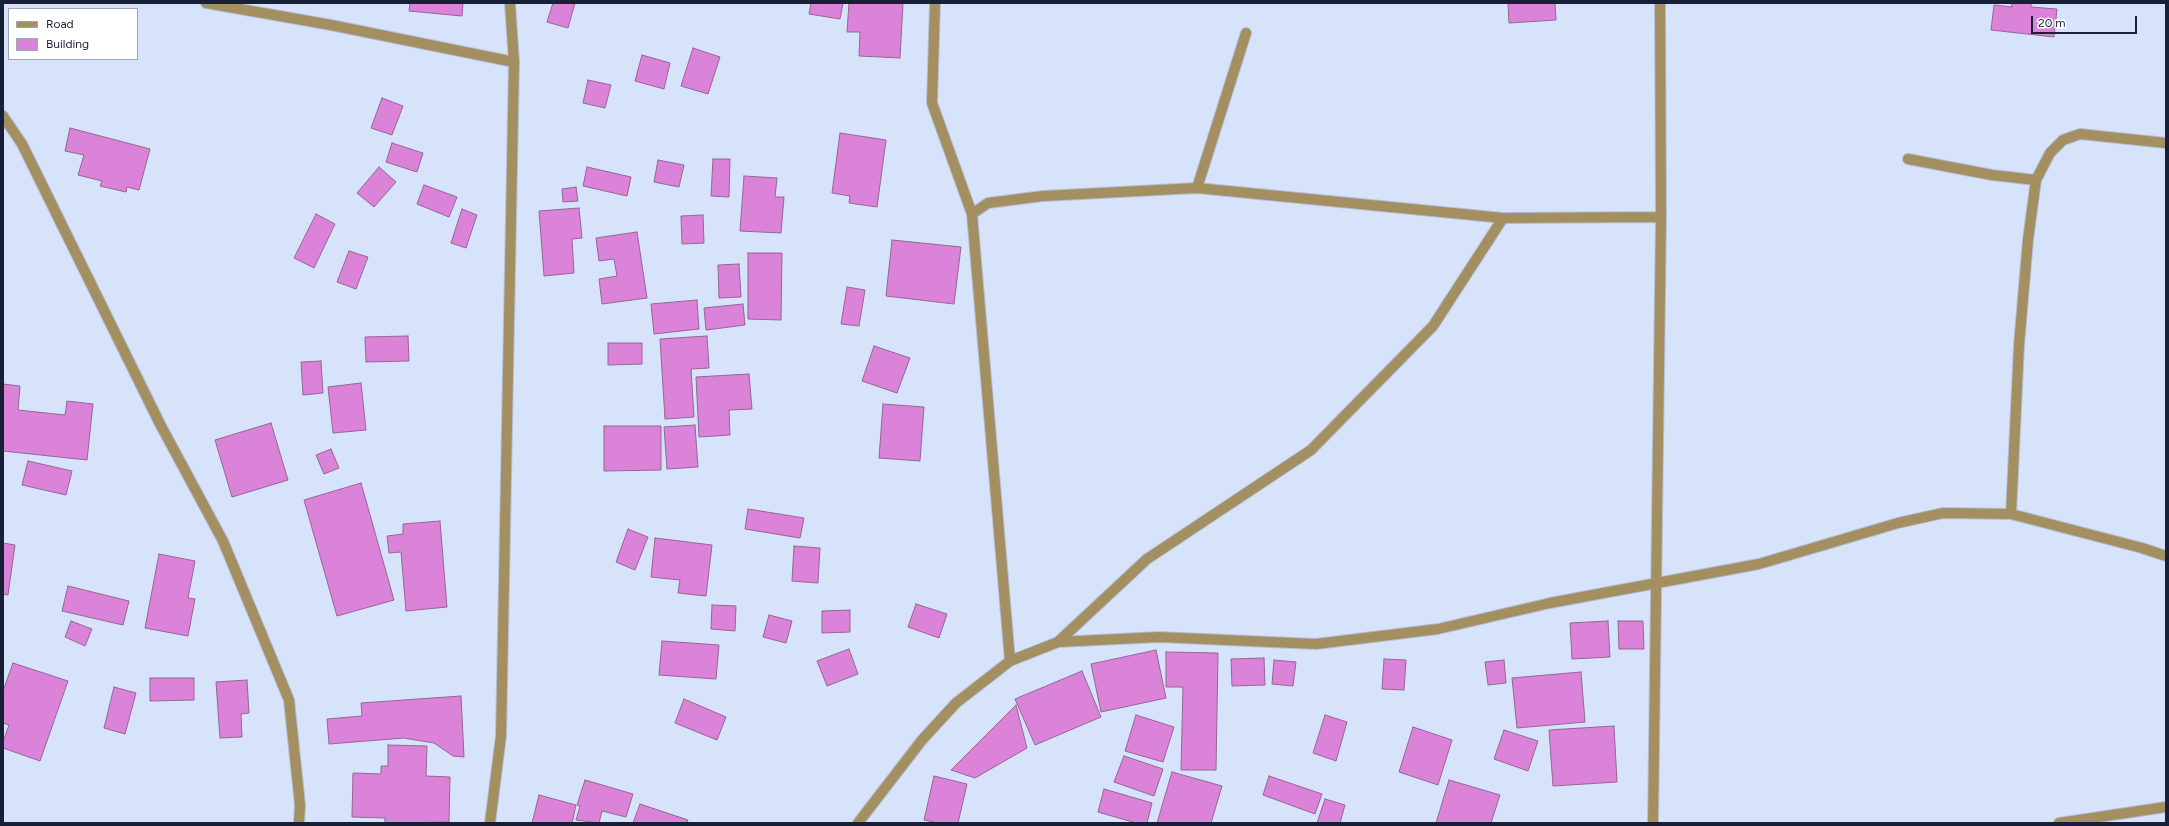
<!DOCTYPE html>
<style>
body{margin:0}
#map{position:relative;width:2169px;height:826px;overflow:hidden;background:#d7e2fb;font-family:Figtree,sans-serif}
canvas{display:block}
.frame{position:absolute;inset:0;border:4px solid #172037;pointer-events:none}
.legend{position:absolute;left:8px;top:8px;width:130px;height:52px;box-sizing:border-box;background:#fff;border:1px solid #a2a6af;margin:0;padding:5px 7px;list-style:none;font-size:12px;color:#172037}
.legend li{display:flex;align-items:center;gap:8px;height:20px}
.legend b{width:20px;border:1px solid #a2a6af}
.scale{position:absolute;left:2031px;top:16px;width:106px;height:18px;box-sizing:border-box;border:2px solid #172037;border-top:0;padding-left:5px;font-size:12px;line-height:14px;white-space:nowrap;color:#172037;-webkit-text-stroke:3px #fff;paint-order:stroke}
</style>
<div id="map">
<canvas width="2169" height="826"></canvas>
<div class="frame"></div>
<ul class="legend">
<li><b style="height:5px;background:#a38f60"></b>Road</li>
<li><b style="height:11px;background:#db83d9"></b>Building</li>
</ul>
<div class="scale">20 m</div>
</div>
<script>
const ctx = document.querySelector('canvas').getContext('2d');
ctx.lineJoin = 'round';
function fill(path, color) {
  ctx.fillStyle = color;
  ctx.fill(path, 'evenodd');
}
function toPath(rows) {
  const path = new Path2D();
  for (const r of rows) {
    path.moveTo(r[0], r[1]);
    for (let i = 2; i < r.length; i += 2) path.lineTo(r[i], r[i + 1]);
  }
  return path;
}
function strokePath(path, color, width, dash) {
  ctx.strokeStyle = color;
  ctx.lineWidth = width;
  ctx.lineCap = dash ? 'butt' : 'round';
  ctx.setLineDash(dash || []);
  ctx.stroke(path);
}
const building = toPath([
 [410,3,463,3,462,16,409,11,410,3],
 [553,3,575,3,568,28,547,22,553,3],
 [811,3,843,3,840,19,809,14,811,3],
 [849,3,903,3,900,58,859,56,860,32,847,32,849,3],
 [1508,3,1555,3,1556,20,1509,23,1508,3],
 [2011,3,2031,3,2031,7,2057,9,2054,37,1991,30,1994,5,2012,7,2011,3],
 [693,48,720,57,708,94,681,86,693,48],
 [642,55,670,63,664,89,635,81,642,55],
 [588,80,611,85,605,108,583,103,588,80],
 [382,98,403,106,392,135,371,128,382,98],
 [70,128,150,149,139,190,127,187,126,192,100,186,102,181,78,175,84,155,65,151,70,128],
 [840,133,886,140,877,207,849,203,850,196,832,193,840,133],
 [392,143,423,153,417,172,386,162,392,143],
 [713,159,730,159,729,197,711,196,713,159],
 [658,160,684,165,679,187,654,182,658,160],
 [379,167,396,182,374,207,357,193,379,167],
 [587,167,631,177,627,196,583,186,587,167],
 [744,176,777,178,775,197,784,197,781,233,740,231,744,176],
 [424,185,457,197,449,217,417,204,424,185],
 [576,187,578,201,563,202,562,189,576,187],
 [579,208,582,238,572,239,574,273,544,276,539,211,579,208],
 [462,209,477,215,466,248,451,243,462,209],
 [316,214,335,224,314,268,294,258,316,214],
 [703,215,704,243,682,244,681,216,703,215],
 [637,232,647,298,602,304,599,279,617,276,614,259,599,261,596,238,637,232],
 [892,240,961,247,954,304,886,296,892,240],
 [349,251,368,257,356,289,337,282,349,251],
 [748,253,782,253,781,320,748,319,748,253],
 [739,264,741,297,719,298,718,265,739,264],
 [847,287,865,290,859,326,841,324,847,287],
 [697,300,699,329,654,334,651,304,697,300],
 [743,304,745,325,706,330,704,308,743,304],
 [408,336,409,361,366,362,365,337,408,336],
 [707,336,709,368,691,369,694,417,665,419,660,339,707,336],
 [608,343,642,343,642,364,608,365,608,343],
 [874,346,910,358,897,393,862,381,874,346],
 [321,361,323,393,303,395,301,362,321,361],
 [749,374,752,409,729,410,730,435,699,437,696,377,749,374],
 [361,383,366,430,333,433,328,387,361,383],
 [3,384,20,386,18,410,65,415,67,401,93,404,87,460,3,451,3,384],
 [883,404,924,407,920,461,879,458,883,404],
 [271,423,288,480,232,497,215,440,271,423],
 [695,425,698,467,667,469,664,427,695,425],
 [604,426,661,426,661,470,604,471,604,426],
 [331,449,339,468,324,474,316,455,331,449],
 [28,461,72,471,66,495,22,485,28,461],
 [361,483,394,600,337,616,304,500,361,483],
 [748,509,804,518,800,538,745,529,748,509],
 [440,521,447,607,406,611,401,552,389,553,387,536,403,534,403,524,440,521],
 [628,529,648,537,635,570,616,562,628,529],
 [655,538,712,545,706,596,678,593,680,580,651,577,655,538],
 [3,543,15,545,8,595,3,594,3,543],
 [794,546,820,548,818,583,792,581,794,546],
 [159,554,195,561,188,598,195,599,188,636,145,628,159,554],
 [68,586,129,601,123,625,62,611,68,586],
 [916,604,947,614,939,638,908,627,916,604],
 [712,605,736,606,735,631,711,629,712,605],
 [850,610,850,632,822,633,822,611,850,610],
 [769,615,792,621,786,643,763,637,769,615],
 [71,621,92,629,85,646,65,637,71,621],
 [1608,621,1610,657,1572,659,1570,623,1608,621],
 [1618,621,1643,621,1644,649,1619,649,1618,621],
 [662,641,719,645,716,679,659,675,662,641],
 [849,649,858,674,827,686,817,661,849,649],
 [1156,650,1166,698,1101,712,1091,664,1156,650],
 [1166,652,1218,653,1216,770,1181,770,1183,687,1166,687,1166,652],
 [1264,658,1265,685,1232,686,1231,659,1264,658],
 [1384,659,1406,660,1404,690,1382,689,1384,659],
 [1274,660,1296,662,1293,686,1272,684,1274,660],
 [1504,660,1506,683,1488,685,1485,662,1504,660],
 [13,663,68,681,40,761,3,748,3,742,9,725,3,723,3,691,13,663],
 [1082,671,1101,717,1035,745,1015,699,1082,671],
 [1581,672,1585,722,1517,728,1512,678,1581,672],
 [150,678,194,678,194,700,150,701,150,678],
 [247,680,249,713,241,714,242,737,220,738,216,682,247,680],
 [114,687,136,693,125,734,104,728,114,687],
 [461,696,464,757,453,756,434,743,404,738,329,744,327,719,362,716,361,703,461,696],
 [684,699,726,717,717,740,675,723,684,699],
 [1016,705,1027,748,975,778,951,770,1016,705],
 [1136,715,1174,727,1163,762,1125,751,1136,715],
 [1325,715,1347,722,1336,761,1313,753,1325,715],
 [1614,726,1617,782,1553,786,1549,730,1614,726],
 [1413,727,1452,740,1438,785,1399,772,1413,727],
 [1504,730,1538,741,1528,771,1494,759,1504,730],
 [388,745,427,746,426,776,450,777,449,822,385,823,385,818,352,817,353,773,381,774,381,766,388,766,388,745],
 [1124,756,1163,769,1154,796,1114,782,1124,756],
 [1172,772,1222,786,1211,823,1157,823,1172,772],
 [934,776,967,784,958,823,938,823,924,820,934,776],
 [1269,776,1322,794,1315,814,1263,795,1269,776],
 [585,780,633,794,626,817,602,811,599,823,576,820,580,806,577,805,585,780],
 [1449,780,1500,795,1491,823,1436,823,1449,780],
 [1104,789,1152,803,1147,823,1136,823,1098,812,1104,789],
 [539,795,576,805,572,823,532,823,539,795],
 [1325,799,1345,805,1340,823,1317,823,1325,799],
 [640,804,688,820,687,823,633,823,640,804]
]);
fill(building, '#db83d9');
strokePath(building, '#956594', 1);
const lane = toPath([
 [206,3,331,25,514,62],
 [3,116,22,144,160,424,223,541,289,700,300,805,299,823]
]);
const street = toPath([
 [935,3,932,103,972,214,1010,661],
 [1908,159,1992,175,2036,180],
 [1197,188,1246,33],
 [972,214,988,203,1043,196,1197,188,1503,218,1661,217],
 [2011,514,2019,345,2028,240,2036,180,2050,153,2063,140,2080,134,2166,143],
 [1058,642,1147,559,1311,450,1433,326,1503,218],
 [490,823,501,736,514,62,510,3],
 [858,823,922,740,956,703,1010,661,1058,642,1159,637,1316,644,1438,629,1550,603,1759,564,1898,523,1943,513,2011,514,2142,548,2166,556],
 [1653,823,1661,217,1660,3],
 [2059,823,2166,807]
]);
strokePath(lane, '#b4bfd8', 12);
strokePath(street, '#b4bfd8', 12);
strokePath(lane, '#a38f60', 10);
strokePath(street, '#a38f60', 10);
</script>
